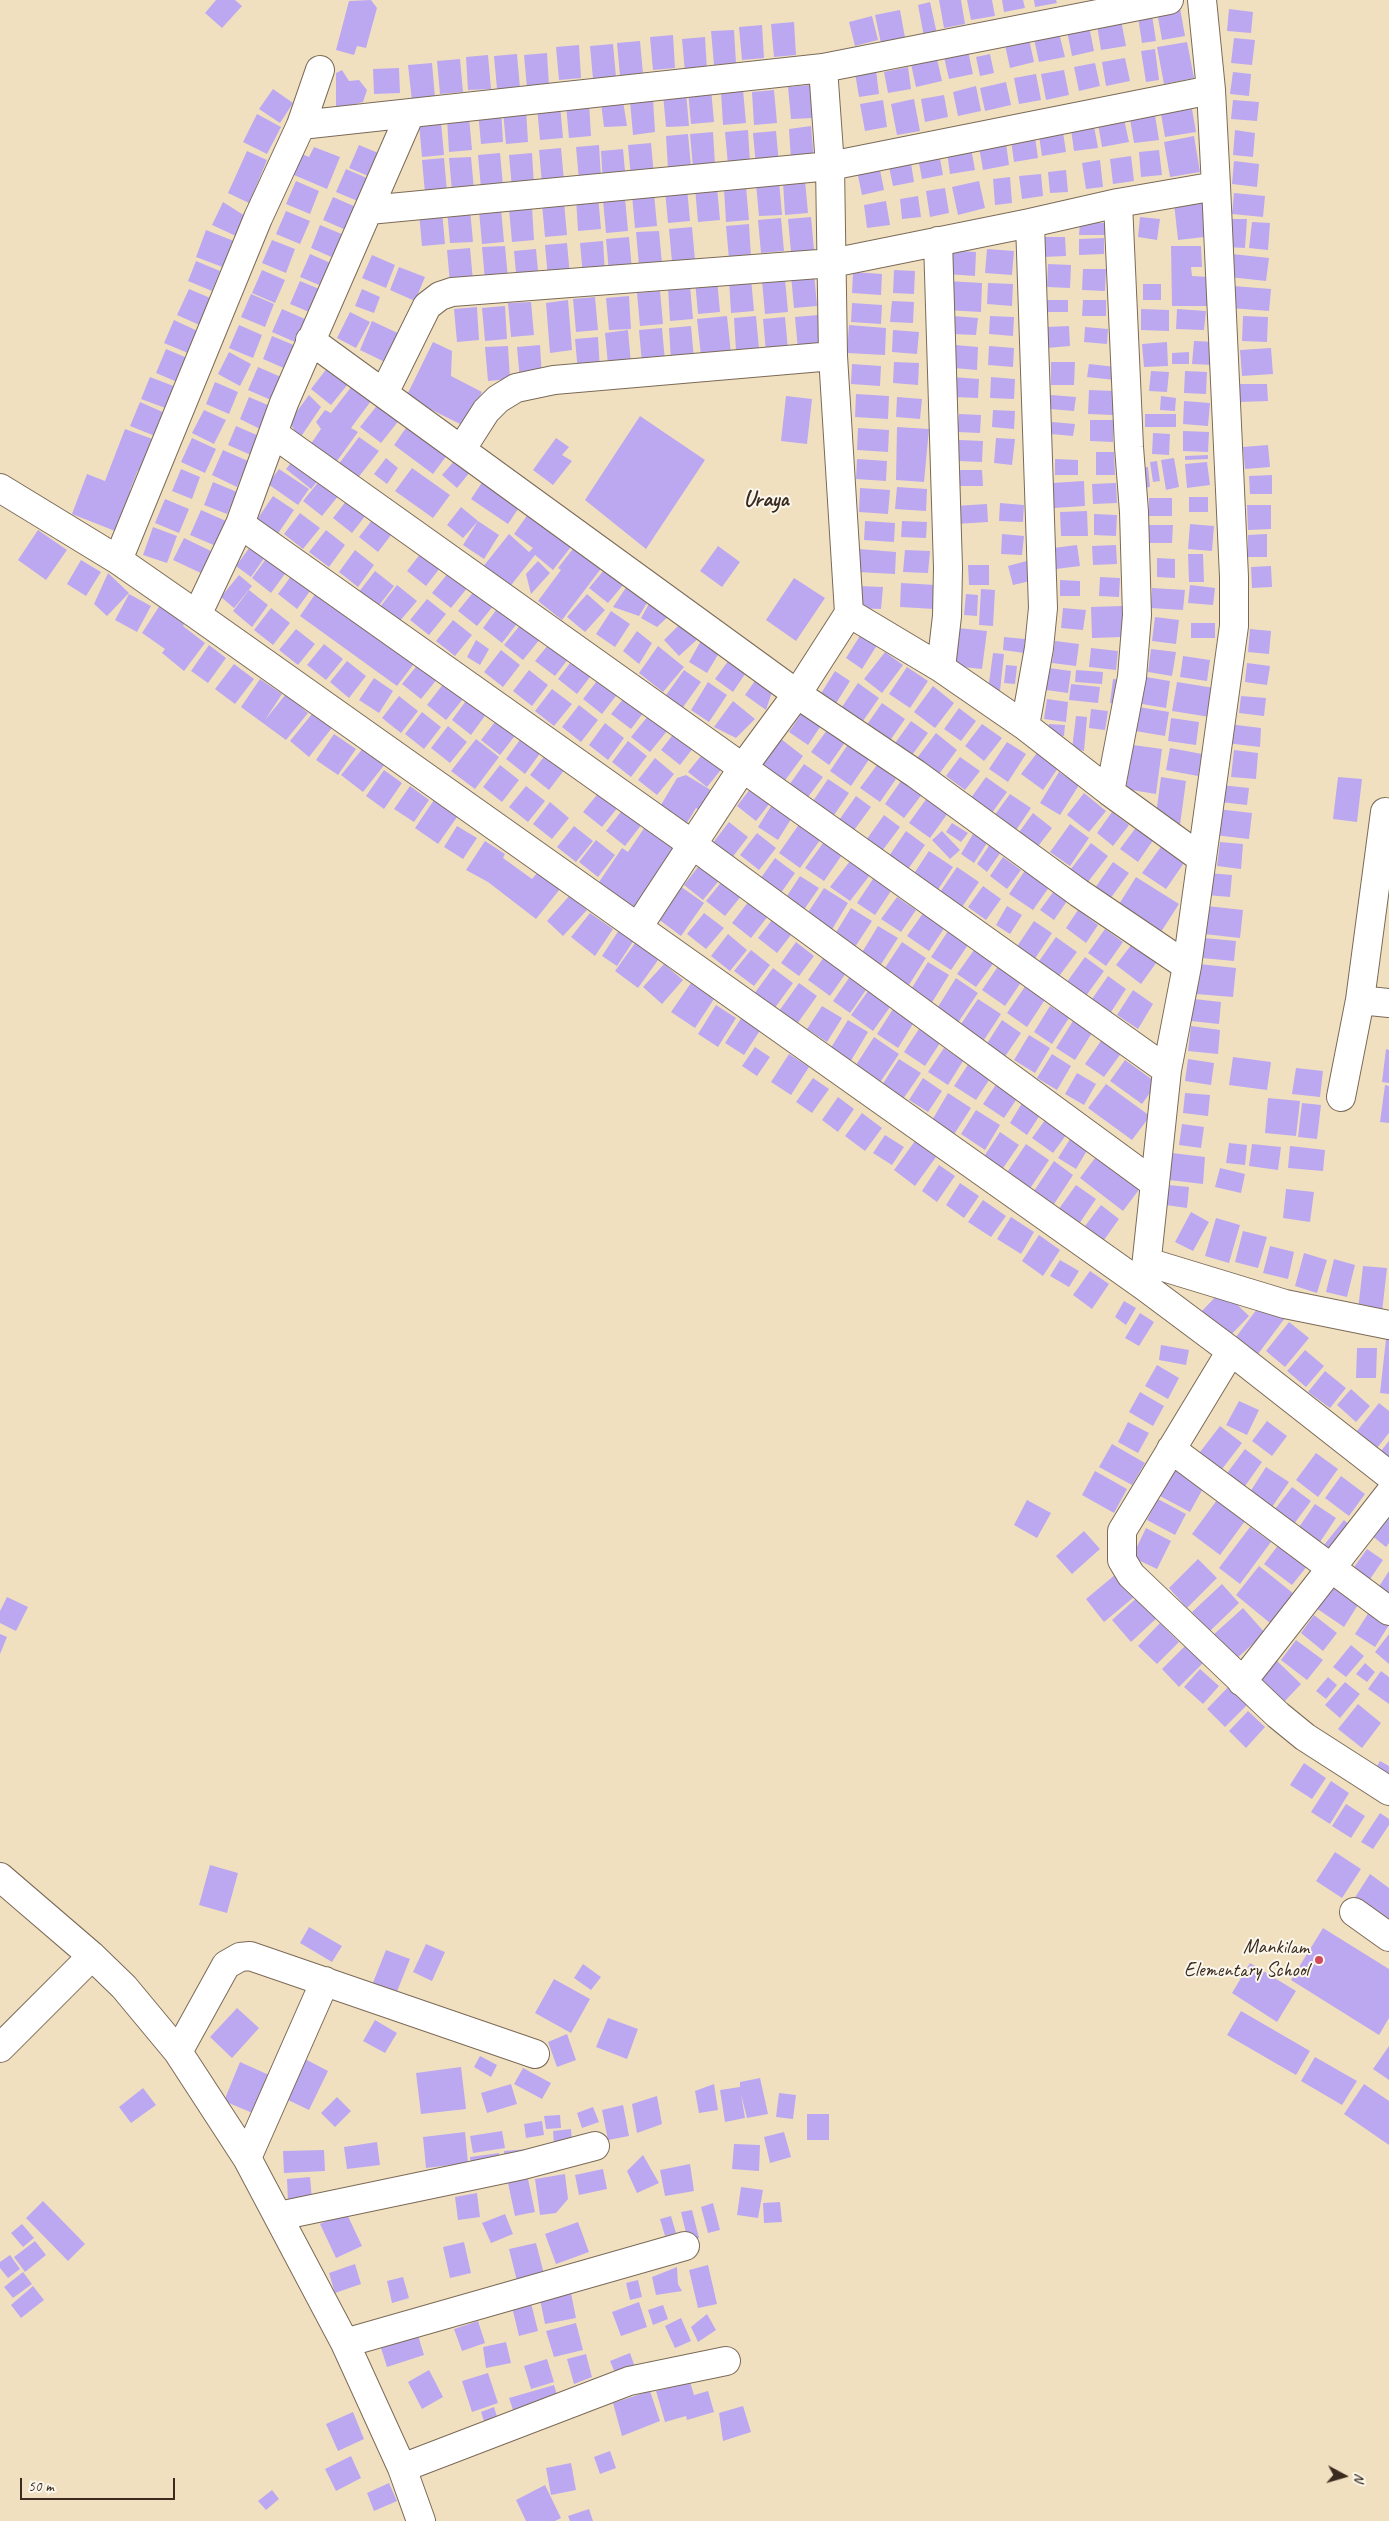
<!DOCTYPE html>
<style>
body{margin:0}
#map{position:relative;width:1389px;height:2521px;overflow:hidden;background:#f1e0c0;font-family:Caveat,sans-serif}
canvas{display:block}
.north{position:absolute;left:1319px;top:2451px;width:50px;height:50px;-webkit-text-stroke:4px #fbf7ec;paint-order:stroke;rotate:96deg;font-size:14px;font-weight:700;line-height:20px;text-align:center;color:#3b2a1e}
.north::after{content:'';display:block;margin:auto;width:18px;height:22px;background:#3b2a1e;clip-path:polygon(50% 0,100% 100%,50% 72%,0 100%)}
.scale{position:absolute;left:20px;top:2478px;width:155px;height:22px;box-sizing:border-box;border:2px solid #3b2a1e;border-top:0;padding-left:6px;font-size:15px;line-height:18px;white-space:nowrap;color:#3b2a1e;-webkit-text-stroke:4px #fbf7ec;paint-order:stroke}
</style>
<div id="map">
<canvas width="1389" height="2521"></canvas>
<div class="north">N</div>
<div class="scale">50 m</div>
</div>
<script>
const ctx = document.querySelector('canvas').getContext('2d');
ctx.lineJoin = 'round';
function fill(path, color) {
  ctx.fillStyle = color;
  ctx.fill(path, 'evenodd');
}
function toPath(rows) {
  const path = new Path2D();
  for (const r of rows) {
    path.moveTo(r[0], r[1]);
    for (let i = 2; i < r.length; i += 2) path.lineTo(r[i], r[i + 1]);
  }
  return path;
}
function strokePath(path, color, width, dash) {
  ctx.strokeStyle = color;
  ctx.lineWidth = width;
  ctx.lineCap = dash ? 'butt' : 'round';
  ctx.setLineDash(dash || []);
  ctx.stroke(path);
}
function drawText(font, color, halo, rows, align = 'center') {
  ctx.font = font + ' Caveat,sans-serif';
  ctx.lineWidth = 4;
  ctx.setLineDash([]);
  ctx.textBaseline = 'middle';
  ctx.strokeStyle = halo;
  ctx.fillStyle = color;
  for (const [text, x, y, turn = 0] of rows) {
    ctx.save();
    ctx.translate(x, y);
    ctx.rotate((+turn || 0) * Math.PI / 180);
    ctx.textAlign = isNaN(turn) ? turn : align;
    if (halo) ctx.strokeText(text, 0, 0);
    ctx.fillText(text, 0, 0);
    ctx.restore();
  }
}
fill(toPath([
 [216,0,235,0,242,6,222,28,205,13],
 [371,0,377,8,366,48,357,46,354,55,336,50,349,1],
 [939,0,961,0,965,24,944,28],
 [967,0,992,0,995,16,971,20],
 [1002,0,1023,0,1025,8,1004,12],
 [1034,0,1056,0,1057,3,1035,7],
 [930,2,937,34,924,37,918,5],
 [1180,8,1185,36,1162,40,1157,12],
 [1229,9,1253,12,1251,33,1227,31],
 [900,10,906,43,882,48,875,15],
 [1152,15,1156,41,1142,43,1138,17],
 [872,16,878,40,855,46,849,22],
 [1121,20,1126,46,1101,50,1097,25],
 [794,22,796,55,774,57,771,24],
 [762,25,764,58,742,60,739,27],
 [1089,26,1094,51,1072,56,1067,31],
 [734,30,736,63,714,65,711,31],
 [1059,33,1065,57,1039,62,1034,39],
 [673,35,675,68,653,70,650,37],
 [705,37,707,70,685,72,682,39],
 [1234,38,1255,40,1252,65,1231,63],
 [1029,39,1034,62,1010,68,1005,45],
 [640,41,643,74,620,76,617,43],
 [1187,42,1194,78,1164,84,1157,47],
 [613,44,616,77,593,79,590,46],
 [579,45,581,78,559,80,556,47],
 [1155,49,1159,80,1146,82,1141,51],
 [968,51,973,74,949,79,944,57],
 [547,53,549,86,527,88,524,55],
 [517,54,520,88,497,89,494,56],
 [990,54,994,73,980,76,976,57],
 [488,55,491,89,468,90,466,57],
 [1125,58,1130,81,1106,86,1102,62],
 [460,59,463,92,440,94,437,61],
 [937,59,942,81,916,87,911,64],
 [432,63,435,98,412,101,408,65],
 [1095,63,1100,86,1079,91,1074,67],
 [908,67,911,89,888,93,884,72],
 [399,68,400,93,374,94,373,69],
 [342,70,349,81,359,80,367,90,363,102,336,109,336,73],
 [876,70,879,94,859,97,855,73],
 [1064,70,1069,95,1046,100,1041,74],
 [1233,72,1251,74,1249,96,1230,94],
 [1036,74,1041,100,1019,104,1014,78],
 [1006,82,1011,105,985,111,980,88],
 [810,85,813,118,791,119,788,87],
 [976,86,981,111,958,116,953,92],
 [273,89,293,103,280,123,259,109],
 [711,89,714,122,691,124,688,91],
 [743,90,746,123,723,125,721,92],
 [774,90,777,123,754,125,752,92],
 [686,92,689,126,666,127,663,94],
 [944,95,948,117,925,122,921,99],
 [653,99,655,132,633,135,630,101],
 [914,99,920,131,897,135,891,104],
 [883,100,887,127,865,131,860,104],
 [1233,100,1259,102,1257,121,1231,119],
 [623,101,627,126,604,127,601,103],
 [589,103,591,136,569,138,566,105],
 [560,105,563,138,540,140,537,107],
 [501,109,503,142,481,144,478,111],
 [526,109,528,142,506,144,503,111],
 [1192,109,1196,132,1165,137,1161,114],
 [257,114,281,127,267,154,243,142],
 [1155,115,1159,140,1134,143,1130,119],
 [469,117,472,150,449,152,447,119],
 [1124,119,1129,142,1102,147,1098,124],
 [441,122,444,155,422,157,419,124],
 [811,126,814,160,791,161,789,129],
 [1094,126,1098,148,1074,151,1071,129],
 [748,130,750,163,728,165,725,132],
 [1235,130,1255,133,1253,157,1233,155],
 [776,131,779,164,756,166,753,133],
 [713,132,715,165,693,167,690,134],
 [1063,132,1066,152,1042,156,1039,136],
 [688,134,691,167,668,169,666,136],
 [1194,136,1200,172,1170,177,1164,142],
 [1035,137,1038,158,1014,162,1011,140],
 [651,143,654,176,631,178,628,145],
 [1006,143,1009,165,983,170,979,147],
 [359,145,383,155,373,178,349,168],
 [599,145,601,178,579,180,576,147],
 [314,147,340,157,327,189,294,175,302,154,309,157],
 [561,148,564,181,542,183,539,150],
 [971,148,975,170,950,174,947,152],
 [623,149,626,182,603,184,601,151],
 [1159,150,1162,175,1141,177,1139,152],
 [247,151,267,160,249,203,228,193],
 [500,153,503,186,481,188,478,155],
 [532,153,534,186,512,188,509,155],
 [939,153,943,175,922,179,918,158],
 [1131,156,1134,181,1113,184,1110,159],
 [471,157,474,190,452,191,449,158],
 [910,157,914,182,893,186,888,162],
 [444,158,447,192,425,193,422,160],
 [1100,160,1103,187,1086,189,1082,163],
 [1234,161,1259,164,1257,187,1232,184],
 [879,165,884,190,862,195,857,171],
 [346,169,369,179,360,202,336,192],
 [1066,170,1068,192,1050,193,1048,172],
 [1041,174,1043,196,1022,199,1019,176],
 [1010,177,1012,203,995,205,993,179],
 [805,180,808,213,785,215,783,182],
 [296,181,319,191,310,214,286,204],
 [779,181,782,215,759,216,756,184],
 [979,181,985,208,958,215,952,187],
 [717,187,720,220,698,222,695,188],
 [746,187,749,220,726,222,724,189],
 [687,188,690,221,668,223,665,190],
 [945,188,949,213,930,217,926,191],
 [1208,190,1213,236,1178,240,1173,194],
 [654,193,657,226,635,228,632,195],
 [1234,193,1265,196,1263,217,1232,214],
 [598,196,601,229,578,231,576,198],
 [918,196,921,217,902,219,900,199],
 [333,197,356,207,346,230,323,220],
 [625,198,628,231,606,233,603,200],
 [886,201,890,225,867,228,864,205],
 [223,202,245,216,236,236,212,225],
 [564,202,567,235,545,237,542,204],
 [532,207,534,240,512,242,509,209],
 [470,209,473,242,450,243,447,210],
 [501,209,504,242,482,244,479,211],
 [286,211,310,221,300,244,276,234],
 [442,211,445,244,422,246,419,213],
 [811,217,814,250,791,252,788,219],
 [1140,217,1160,219,1157,240,1138,237],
 [781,218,784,251,761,253,758,220],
 [1228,219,1247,219,1245,248,1226,247],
 [1080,222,1105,223,1105,235,1079,235],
 [1252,222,1270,223,1268,250,1249,248],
 [749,224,751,257,729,259,726,226],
 [320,225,344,235,334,258,311,248],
 [692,227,695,260,672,262,669,229],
 [206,230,234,241,225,268,196,257],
 [659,231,662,264,639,265,636,232],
 [629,237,632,270,609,272,606,239],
 [1043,237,1065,237,1066,256,1043,257],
 [1104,238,1104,254,1079,255,1079,239],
 [272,240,295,249,286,273,262,263],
 [603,241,605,274,583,276,580,243],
 [567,243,570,276,548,278,545,245],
 [505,246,508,279,485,280,482,247],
 [1171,246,1201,246,1202,267,1191,267,1192,276,1210,277,1210,306,1172,306],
 [470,248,473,281,450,283,447,250],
 [536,249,539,282,517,284,514,251],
 [987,249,1014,251,1012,275,985,273],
 [949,250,976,252,975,276,947,274],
 [310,254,333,264,324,287,300,277],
 [1232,254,1269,258,1266,281,1229,277],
 [372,255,395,265,386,288,362,278],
 [196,261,220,271,212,291,188,281],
 [1048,264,1071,265,1070,288,1047,287],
 [399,267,425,277,415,301,390,290],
 [1083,269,1106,269,1105,291,1082,290],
 [262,270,285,280,275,303,252,293],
 [894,270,915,271,914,294,893,293],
 [853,272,882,274,881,295,852,293],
 [814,273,817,306,794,308,791,275],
 [751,278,754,311,731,313,729,280],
 [717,279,720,312,698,314,695,281],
 [785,279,788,312,765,314,762,281],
 [300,281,324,291,314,314,290,304],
 [947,281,982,283,981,312,945,310],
 [988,283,1013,284,1012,306,987,304],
 [1143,284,1161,284,1161,300,1143,300],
 [690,286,693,319,670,321,668,288],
 [1233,286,1271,289,1269,311,1231,308],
 [189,289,215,300,204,327,177,315],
 [362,289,380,297,374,313,355,306],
 [660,291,663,324,640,326,637,293],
 [251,294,274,304,265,327,241,317],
 [629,296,631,329,609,330,606,298],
 [595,297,598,330,576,332,573,299],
 [568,300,572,350,550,353,546,303],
 [1046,300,1068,300,1068,312,1046,312],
 [1083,300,1106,300,1106,316,1082,316],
 [892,301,914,302,913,323,890,322],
 [531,302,534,335,511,337,508,303],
 [852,303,882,305,881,324,851,322],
 [505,306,507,339,485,341,482,308],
 [477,307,479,340,457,342,454,309],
 [282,309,305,319,295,342,272,332],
 [1141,309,1169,310,1169,331,1141,330],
 [1177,309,1206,311,1204,330,1176,329],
 [350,312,370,322,356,348,337,338],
 [818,315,821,348,798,350,795,317],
 [727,316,731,354,701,356,697,319],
 [756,316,759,349,736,351,734,318],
 [953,316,978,318,976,335,952,334],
 [990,316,1014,317,1013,336,989,334],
 [1243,316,1268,317,1267,342,1242,341],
 [785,317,788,350,766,352,763,319],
 [174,320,204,334,195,356,164,343],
 [372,321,404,336,391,365,360,350],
 [239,325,262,335,253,358,229,348],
 [849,325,886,328,885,355,847,353],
 [691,326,694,359,671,361,669,328],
 [1069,326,1070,346,1047,348,1046,327],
 [1085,327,1108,329,1107,344,1084,342],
 [662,328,665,361,642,363,639,330],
 [628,330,631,364,608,365,605,333],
 [893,330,919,332,917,354,892,352],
 [272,336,296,346,286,369,263,359],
 [598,337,600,370,578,372,575,339],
 [1194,341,1215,342,1213,365,1192,364],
 [433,342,452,351,451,376,482,392,464,426,406,397],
 [1167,342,1168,366,1144,367,1142,344],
 [540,345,542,378,520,380,517,347],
 [955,345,978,347,977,370,954,368],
 [508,346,510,379,488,381,485,347],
 [989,346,1014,348,1013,367,988,365],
 [1271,348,1273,374,1242,376,1240,350],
 [166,349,192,360,182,384,156,373],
 [229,352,251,364,240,386,218,374],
 [1189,352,1189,364,1172,364,1172,353],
 [894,362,919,363,918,385,893,383],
 [1051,362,1075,362,1074,385,1051,385],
 [852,364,881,366,880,386,851,384],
 [1089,364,1116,367,1115,380,1087,377],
 [258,367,281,377,271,400,248,390],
 [328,367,348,384,331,405,311,389],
 [1151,371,1169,372,1167,392,1149,391],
 [1185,371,1207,372,1206,394,1184,393],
 [150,377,176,387,168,409,141,399],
 [953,377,979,379,978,398,952,397],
 [991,377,1015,379,1014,399,990,398],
 [215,382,238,392,229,414,206,404],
 [1240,384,1267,384,1268,401,1240,402],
 [352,386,371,401,351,428,358,432,334,465,308,448,321,429,316,422,325,410,331,413],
 [1089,390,1114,391,1113,415,1088,414],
 [856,394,889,396,888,419,855,417],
 [309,395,321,407,300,438,289,422],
 [1051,395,1076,397,1074,411,1050,409],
 [786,396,812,399,807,444,781,441],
 [1161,396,1176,398,1175,411,1160,410],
 [249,397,270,406,260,429,240,419],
 [897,397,922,399,920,419,896,417],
 [1184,401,1210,403,1208,426,1183,424],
 [140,402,165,413,155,436,130,426],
 [379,403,400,419,381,443,360,427],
 [204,410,226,420,214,444,192,433],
 [993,410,1015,411,1014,429,992,427],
 [959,414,981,415,980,433,957,432],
 [1145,414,1176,414,1176,427,1145,427],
 [640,416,705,460,646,549,585,500],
 [1090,420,1113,420,1113,442,1090,441],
 [1052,422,1075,424,1073,436,1051,434],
 [408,425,447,455,433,474,394,445],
 [236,426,259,436,251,455,228,445],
 [897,427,929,429,924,482,896,480],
 [858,428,889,430,888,452,857,450],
 [125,429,158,441,146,473,138,470,130,490,135,493,120,533,72,514,87,474,105,481],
 [1183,431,1209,432,1208,452,1183,451],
 [1153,433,1170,434,1169,455,1152,454],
 [359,437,379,451,357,479,338,465],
 [192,438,216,449,205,473,181,462],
 [556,438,569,447,562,455,572,461,553,485,533,470],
 [996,438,1015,439,1012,465,994,463],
 [959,440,983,441,982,462,958,461],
 [1268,445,1270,467,1245,469,1243,447],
 [223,450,248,461,237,487,212,475],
 [1096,452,1114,452,1115,475,1096,475],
 [298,454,323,474,311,489,286,469],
 [1208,455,1208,459,1185,460,1185,456],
 [386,458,398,468,387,484,374,474],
 [1174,458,1179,487,1166,490,1161,460],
 [456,459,470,472,457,488,442,475],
 [857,459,887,461,886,481,856,479],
 [1055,459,1078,460,1078,475,1055,475],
 [1157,461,1160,481,1153,482,1150,462],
 [1207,462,1210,485,1187,488,1185,464],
 [1148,467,1150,487,1140,488,1138,468],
 [412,468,450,495,433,518,395,491],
 [181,469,200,477,192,499,172,491],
 [279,469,309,489,298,505,268,484],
 [960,470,982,470,983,486,960,486],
 [1272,475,1272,494,1250,494,1249,476],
 [320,480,339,495,322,516,303,501],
 [483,481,520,506,508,524,471,499],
 [1084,481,1085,506,1054,508,1052,483],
 [213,482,237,492,227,514,204,505],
 [1116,483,1117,503,1093,504,1092,484],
 [897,487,927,489,926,511,895,509],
 [860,488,890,490,888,514,859,512],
 [273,496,294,510,277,535,256,521],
 [350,496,369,511,352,533,333,518],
 [1189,497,1208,497,1208,512,1189,512],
 [1149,498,1172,498,1172,516,1149,516],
 [165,499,189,509,179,533,155,523],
 [1000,503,1024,505,1023,522,999,521],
 [987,504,988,522,956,524,955,506],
 [1247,505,1271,505,1271,529,1248,530],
 [461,507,478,521,463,538,447,525],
 [533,507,577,539,553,570,535,555,508,589,482,568,509,534,529,552,533,548,514,534],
 [201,510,226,521,216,546,190,535],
 [1087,511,1088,536,1061,536,1060,512],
 [300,513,320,528,303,549,284,534],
 [1094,514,1117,515,1116,536,1094,535],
 [376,515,395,530,378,552,359,537],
 [478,521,499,535,484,559,463,545],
 [865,521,895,523,894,542,864,540],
 [902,521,927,522,926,538,901,537],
 [1190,524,1214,526,1212,551,1188,549],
 [1147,525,1173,525,1172,543,1147,543],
 [153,527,177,536,167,563,143,555],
 [38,530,67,550,46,580,18,560],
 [326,530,345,545,329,567,309,552],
 [1002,534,1024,536,1022,555,1001,554],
 [1267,534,1267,557,1248,557,1248,535],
 [184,538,213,552,203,574,173,560],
 [579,541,606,562,562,620,538,601,561,570,558,568],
 [1077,545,1080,566,1056,569,1053,548],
 [1116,545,1117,564,1093,565,1092,546],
 [718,546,740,562,722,587,700,571],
 [250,547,265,557,251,577,236,566],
 [424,549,443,564,426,586,407,571],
 [859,549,896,552,895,574,858,572],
 [355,550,374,565,358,587,339,572],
 [905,550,930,551,928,573,903,572],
 [1188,554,1203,554,1204,582,1189,582],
 [268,556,287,571,271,593,252,578],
 [1157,558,1175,559,1175,578,1157,577],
 [1034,559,1039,579,1013,585,1008,566],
 [81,560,101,572,86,596,67,584],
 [538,561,550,573,531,594,526,574],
 [609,564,628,579,608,603,589,588],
 [968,565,989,565,989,585,969,585],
 [1271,566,1272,587,1252,588,1251,567],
 [375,571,394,586,377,608,358,593],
 [294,572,313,587,297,609,278,594],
 [449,572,468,587,451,608,432,593],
 [108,573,129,593,107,616,94,604],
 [239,575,252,586,234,608,221,597],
 [1100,577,1120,578,1119,597,1099,596],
 [794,578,825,598,796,641,766,620],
 [1060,580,1080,581,1080,596,1060,596],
 [629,583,650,598,639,616,613,607],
 [901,583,936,585,935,609,900,607],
 [397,585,417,601,399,622,380,607],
 [1190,585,1215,588,1213,605,1188,603],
 [857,586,883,587,881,609,856,608],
 [1152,588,1185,590,1183,610,1151,608],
 [981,589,995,590,993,626,979,625],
 [249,590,268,605,252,627,233,611],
 [318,590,416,661,397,686,300,616],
 [475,590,494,605,477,626,458,611],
 [129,594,151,606,137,632,115,620],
 [587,594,605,610,585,632,567,617],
 [966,594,978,595,977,616,964,615],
 [427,599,446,614,429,635,410,620],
 [651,600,673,612,657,627,641,618],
 [160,605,185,622,183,626,205,643,184,671,162,653,165,649,142,633],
 [499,606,519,621,502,643,483,628],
 [1122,606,1123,637,1092,638,1091,607],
 [271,608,290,623,273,645,254,630],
 [1063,608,1086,610,1083,630,1061,628],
 [611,611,630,624,615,647,596,634],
 [1155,617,1179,620,1176,644,1152,641],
 [685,619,701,636,679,656,664,640],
 [453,620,472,635,455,656,436,641],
 [1191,623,1215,623,1215,638,1191,638],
 [521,624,540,639,523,660,504,645],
 [958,628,987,631,982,669,953,666],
 [296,629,315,644,298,665,279,650],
 [1250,629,1271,631,1269,654,1248,652],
 [637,631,652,643,639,664,623,651],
 [863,631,879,642,862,669,846,658],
 [703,637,722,648,707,673,689,662],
 [1004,637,1025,639,1024,653,1003,650],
 [553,639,572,654,555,676,535,661],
 [476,640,489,649,480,665,467,657],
 [1055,641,1079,644,1076,666,1052,663],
 [324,644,343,659,326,680,307,665],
 [209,645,226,658,208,683,191,671],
 [658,646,684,667,663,692,639,673],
 [1091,648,1118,651,1116,670,1089,667],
 [1151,649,1176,652,1172,676,1148,672],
 [501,650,520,665,503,687,484,672],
 [885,652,903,665,882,693,864,679],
 [734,653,751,665,733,692,715,679],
 [993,653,1004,654,1000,691,988,690],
 [1183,656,1210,660,1207,681,1180,677],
 [574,658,593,673,577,694,558,679],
 [347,661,366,676,349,698,330,682],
 [419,663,438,678,421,699,402,684],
 [1247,663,1270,666,1267,685,1245,682],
 [234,664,254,679,235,704,215,689],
 [1006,665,1017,666,1015,684,1004,683],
 [907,667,928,681,910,708,889,694],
 [1049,668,1071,671,1068,693,1046,690],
 [529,670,548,685,532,706,513,691],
 [684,670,701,682,681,710,664,698],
 [1076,670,1103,672,1102,684,1075,682],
 [835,671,850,681,835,705,820,695],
 [759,675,774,686,766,710,745,695],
 [600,677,619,692,602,714,583,699],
 [1146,677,1170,681,1166,708,1142,704],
 [374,678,393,691,379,713,359,700],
 [260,679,282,694,265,720,286,694,308,713,286,740,241,707],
 [1113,679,1123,680,1120,704,1110,703],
 [708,682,727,695,709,722,691,710],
 [1177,682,1214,688,1210,717,1172,711],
 [444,683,463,699,446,720,427,705],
 [858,683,879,698,863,721,842,707],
 [1071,684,1100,687,1098,703,1069,700],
 [933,686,954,703,935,728,914,712],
 [552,689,572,704,554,726,535,711],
 [628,693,647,708,631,729,611,714],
 [399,696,418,711,401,733,382,718],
 [1241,696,1266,698,1264,716,1239,713],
 [468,698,487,713,471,735,452,720],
 [1047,699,1068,702,1066,722,1044,719],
 [733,701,755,719,736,738,714,727],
 [882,703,905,719,889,742,866,726],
 [579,705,598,720,581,742,562,727],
 [1133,706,1169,712,1165,736,1129,730],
 [805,708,824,721,808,745,789,732],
 [959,708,976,721,961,741,944,729],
 [316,709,335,724,309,757,290,741],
 [1091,709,1108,711,1105,730,1089,728],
 [422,712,441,727,424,749,405,734],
 [648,716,667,731,650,752,631,737],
 [1076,716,1087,717,1084,751,1072,749],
 [498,718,517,733,500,755,481,740],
 [1171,718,1199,722,1196,745,1168,741],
 [911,721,928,733,910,758,893,746],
 [605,723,624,738,608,760,589,745],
 [982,724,1002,738,984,761,965,746],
 [1049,724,1065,725,1064,736,1048,734],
 [1228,724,1261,728,1260,747,1226,743],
 [448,726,467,742,450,763,431,748],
 [830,726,848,738,829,765,811,752],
 [678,728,697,743,680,765,661,750],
 [936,733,957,750,936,778,914,762],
 [334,734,356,749,338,775,316,760],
 [522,737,541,752,525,774,506,759],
 [476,739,499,757,475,789,451,771],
 [781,739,803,756,783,783,761,767],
 [628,741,647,756,631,777,612,762],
 [1007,742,1026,754,1008,782,989,769],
 [849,743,870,758,851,786,830,771],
 [1133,745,1162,749,1156,794,1126,789],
 [364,747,385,764,363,792,341,775],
 [1170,748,1202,754,1198,776,1166,770],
 [1234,750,1258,753,1256,779,1231,777],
 [705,751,724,766,707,787,688,772],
 [1037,753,1058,768,1043,790,1021,774],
 [546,754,565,769,549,790,530,775],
 [960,757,980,771,965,790,946,776],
 [655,758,674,774,657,795,638,780],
 [804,764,823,777,805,801,787,788],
 [500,765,519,780,502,802,483,787],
 [877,765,896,779,880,802,860,788],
 [384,770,402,783,384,809,366,796],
 [1059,772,1079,785,1060,815,1040,803],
 [686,775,719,795,707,814,696,808,685,826,658,810,677,778],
 [986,777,1007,792,989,817,968,802],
 [1161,777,1186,781,1180,825,1155,822],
 [1338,777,1362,779,1357,822,1333,819],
 [903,778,923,793,904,818,885,804],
 [828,779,849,793,830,821,809,807],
 [754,784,773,799,756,821,737,806],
 [1221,785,1249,788,1247,805,1220,802],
 [410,786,429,800,414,822,394,809],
 [526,786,545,801,528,822,509,807],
 [600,791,619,806,602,827,583,812],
 [1084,793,1106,811,1089,832,1067,815],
 [1010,794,1031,808,1016,830,994,816],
 [856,796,871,807,852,833,837,823],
 [927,798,948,813,930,838,909,823],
 [434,800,457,817,438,844,415,828],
 [550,802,569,818,552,839,533,824],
 [773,803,793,816,778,840,758,827],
 [623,809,642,824,625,846,606,831],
 [1217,809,1252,813,1249,839,1214,835],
 [1112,812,1129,825,1113,846,1097,833],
 [1033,813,1052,828,1036,849,1017,835],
 [884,815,900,827,879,855,864,843],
 [802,820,823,836,800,868,779,853],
 [649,821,678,842,657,873,663,877,637,913,597,885,622,848,628,852],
 [729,822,748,837,731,859,712,844],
 [952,823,968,833,961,842,946,832],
 [1070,824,1089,838,1070,866,1050,852],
 [457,826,477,838,463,859,444,847],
 [574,826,593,841,576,862,557,847],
 [1137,826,1154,839,1138,862,1120,849],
 [906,831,925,845,906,872,887,859],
 [942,831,960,850,950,859,932,840],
 [757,833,776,848,759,870,740,855],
 [973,834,987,843,974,863,961,854],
 [826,839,844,852,824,881,805,868],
 [596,840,615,855,598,877,579,862],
 [485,841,505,854,503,858,532,879,539,871,560,889,536,919,488,882,466,870],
 [1220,842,1243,844,1241,869,1217,866],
 [1091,843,1108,856,1084,887,1067,874],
 [990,844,1001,852,987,872,977,864],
 [1163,844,1186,860,1166,889,1142,873],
 [929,851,953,867,937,891,913,875],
 [854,856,873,871,850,901,830,887],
 [1003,857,1021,870,1007,889,990,876],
 [775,858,795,873,778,897,758,882],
 [1113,862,1129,873,1110,899,1095,888],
 [701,863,721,878,703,900,684,885],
 [1028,866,1052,883,1033,910,1009,894],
 [957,867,979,882,962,907,940,892],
 [1208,873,1232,875,1230,897,1206,895],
 [800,876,819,888,803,911,785,899],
 [875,876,893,888,875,915,857,903],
 [1136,877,1179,904,1159,935,1116,909],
 [723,880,742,895,725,916,706,901],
 [680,886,704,903,681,936,657,918],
 [983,886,1001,899,986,920,968,907],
 [824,888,848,903,828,936,803,920],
 [1054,891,1067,901,1054,920,1040,910],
 [570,895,587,910,563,936,547,921],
 [897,897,916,910,901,932,881,919],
 [749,901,768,916,751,938,732,923],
 [1007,906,1022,915,1010,934,996,925],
 [1207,906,1243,910,1240,938,1204,934],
 [851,908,872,921,855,947,835,934],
 [926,909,947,924,929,951,907,936],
 [1078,910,1098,925,1086,943,1066,928],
 [590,913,613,929,595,956,571,937],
 [704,913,724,928,706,949,687,934],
 [775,916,794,931,777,953,758,938],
 [1034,921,1052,933,1034,960,1016,948],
 [952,925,972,939,951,970,931,957],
 [878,926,898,938,880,966,861,954],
 [1105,929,1123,942,1106,966,1088,953],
 [619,930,634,940,617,966,602,956],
 [728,934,747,950,730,971,711,956],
 [1056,937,1077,952,1057,979,1037,964],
 [1204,938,1236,941,1234,961,1202,958],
 [638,939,661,956,638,988,615,971],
 [1135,940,1159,959,1141,984,1116,965],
 [796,942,814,956,799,976,781,963],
 [902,942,926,958,907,988,883,971],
 [979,943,998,957,976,987,957,974],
 [751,950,770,965,754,986,734,971],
 [824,957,846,973,830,996,808,980],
 [1085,957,1104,971,1083,1000,1064,986],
 [928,962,949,975,931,1004,910,991],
 [1001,962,1024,978,1005,1006,982,990],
 [664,964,683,980,662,1004,643,987],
 [1199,964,1236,968,1233,997,1196,994],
 [773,968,793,983,774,1009,754,994],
 [851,975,868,987,850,1013,833,1001],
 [1108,976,1126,989,1111,1012,1092,999],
 [956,978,978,993,957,1024,936,1010],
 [691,983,714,999,695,1028,671,1012],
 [799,983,817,996,797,1024,779,1011],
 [873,984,895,1000,873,1031,851,1015],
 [1026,985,1046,998,1027,1027,1007,1013],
 [1133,990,1153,1004,1138,1029,1117,1015],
 [978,999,1001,1014,982,1043,959,1027],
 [1194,999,1221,1002,1219,1024,1191,1021],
 [716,1005,736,1018,718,1047,698,1034],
 [822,1006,842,1018,827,1042,807,1029],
 [895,1006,916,1019,898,1048,877,1034],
 [1050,1006,1069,1018,1052,1044,1034,1032],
 [742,1017,761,1029,744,1055,725,1043],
 [848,1020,868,1032,849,1064,829,1051],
 [1002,1020,1021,1033,1004,1058,986,1045],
 [1073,1021,1092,1033,1075,1060,1056,1048],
 [1191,1026,1220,1030,1218,1054,1188,1051],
 [919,1029,940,1043,925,1066,904,1052],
 [1029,1035,1050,1048,1035,1073,1014,1060],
 [874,1037,899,1054,879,1084,854,1068],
 [1103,1038,1122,1052,1104,1077,1085,1064],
 [755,1047,770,1057,757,1076,742,1066],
 [944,1048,963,1061,948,1085,928,1072],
 [1386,1049,1389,1050,1389,1083,1382,1082],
 [789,1054,809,1067,791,1095,771,1082],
 [1052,1054,1071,1066,1057,1090,1037,1078],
 [1233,1057,1271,1062,1267,1090,1229,1085],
 [899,1059,921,1073,901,1102,880,1088],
 [1188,1059,1214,1063,1211,1085,1185,1081],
 [1125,1060,1157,1083,1142,1104,1110,1081],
 [969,1063,991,1077,976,1100,954,1086],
 [1296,1068,1323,1071,1320,1097,1292,1094],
 [1077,1073,1096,1084,1084,1105,1065,1094],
 [813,1078,829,1089,812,1113,796,1102],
 [923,1078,942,1091,928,1112,909,1100],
 [999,1080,1020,1094,1004,1118,983,1104],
 [1106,1084,1150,1116,1132,1140,1088,1108],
 [1385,1085,1389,1086,1389,1123,1380,1122],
 [948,1093,971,1108,953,1136,931,1122],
 [1185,1093,1210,1095,1208,1116,1183,1113],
 [838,1097,854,1109,838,1132,822,1120],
 [1268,1098,1300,1101,1296,1136,1265,1133],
 [1022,1103,1040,1115,1027,1135,1010,1123],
 [1302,1103,1321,1105,1317,1139,1298,1137],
 [976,1110,1000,1125,985,1150,961,1134],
 [862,1113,882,1128,865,1151,845,1136],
 [1048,1116,1069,1131,1053,1153,1032,1138],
 [1182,1124,1204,1127,1201,1148,1179,1145],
 [1000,1132,1019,1145,1001,1171,983,1158],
 [885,1135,904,1147,892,1165,873,1153],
 [1072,1136,1089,1147,1076,1169,1058,1158],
 [915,1141,936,1157,915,1186,894,1170],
 [1229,1143,1247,1145,1245,1165,1226,1163],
 [1026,1144,1049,1160,1029,1190,1006,1174],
 [1252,1144,1281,1147,1278,1170,1249,1166],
 [1290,1146,1325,1150,1323,1171,1288,1168],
 [1101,1150,1144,1183,1123,1211,1080,1178],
 [1172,1153,1205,1157,1203,1184,1169,1180],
 [1054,1161,1073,1175,1054,1204,1034,1191],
 [939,1165,955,1176,937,1202,922,1191],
 [1220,1168,1245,1174,1241,1193,1215,1187],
 [960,1183,979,1196,964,1218,946,1205],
 [1076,1185,1096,1199,1079,1224,1058,1210],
 [1168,1185,1189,1187,1187,1208,1166,1205],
 [1286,1189,1314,1192,1310,1222,1283,1218],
 [983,1200,1006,1216,991,1237,968,1222],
 [1101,1205,1119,1219,1104,1240,1085,1226],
 [1191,1212,1209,1222,1193,1251,1175,1242],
 [1011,1217,1034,1232,1021,1254,997,1239],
 [1216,1218,1240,1225,1229,1263,1205,1256],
 [1243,1231,1267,1237,1258,1268,1235,1262],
 [1039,1235,1060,1250,1043,1276,1022,1261],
 [1270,1246,1294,1252,1288,1279,1263,1273],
 [1304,1253,1327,1260,1317,1293,1295,1286],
 [1334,1259,1355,1265,1347,1297,1326,1292],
 [1060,1260,1079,1271,1069,1287,1050,1276],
 [1363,1266,1387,1268,1382,1312,1358,1310],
 [1090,1271,1109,1284,1092,1309,1073,1295],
 [1222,1290,1249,1316,1229,1337,1202,1311],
 [1124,1301,1136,1308,1126,1325,1115,1317],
 [1263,1301,1285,1318,1258,1354,1236,1337],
 [1140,1313,1154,1322,1139,1346,1125,1338],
 [1289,1322,1309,1338,1285,1367,1266,1351],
 [1386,1339,1389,1339,1389,1394,1380,1393],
 [1161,1345,1189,1350,1186,1365,1159,1360],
 [1357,1348,1377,1348,1376,1378,1356,1378],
 [1305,1350,1324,1366,1306,1387,1287,1371],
 [1157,1365,1179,1378,1168,1399,1145,1386],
 [1325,1371,1346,1388,1330,1408,1308,1392],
 [1351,1389,1370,1406,1356,1422,1337,1405],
 [1140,1392,1164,1406,1153,1426,1129,1412],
 [1239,1401,1259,1410,1247,1435,1226,1425],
 [1379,1403,1389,1411,1389,1433,1377,1448,1357,1431],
 [1267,1421,1287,1436,1272,1456,1252,1441],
 [1128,1422,1149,1433,1138,1453,1118,1442],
 [1220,1426,1242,1443,1219,1473,1197,1456],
 [1389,1441,1389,1458,1381,1451],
 [1112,1444,1145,1463,1132,1485,1099,1467],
 [1245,1449,1262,1462,1243,1489,1225,1476],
 [1316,1453,1338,1469,1318,1497,1296,1480],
 [1174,1465,1206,1483,1190,1512,1158,1495],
 [1266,1467,1289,1482,1272,1507,1250,1492],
 [1095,1471,1127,1489,1114,1513,1082,1495],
 [1341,1476,1365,1494,1349,1516,1325,1498],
 [1292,1487,1311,1501,1294,1524,1275,1509],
 [1158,1499,1186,1514,1175,1535,1147,1520],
 [1027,1500,1051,1513,1037,1538,1014,1525],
 [1217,1500,1245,1521,1220,1555,1192,1534],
 [1315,1504,1336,1518,1318,1545,1297,1530],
 [1389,1513,1389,1543,1386,1547,1371,1535],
 [1344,1520,1353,1528,1333,1553,1324,1545],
 [1250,1527,1271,1542,1240,1584,1219,1568],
 [1146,1528,1171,1541,1157,1569,1132,1557],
 [1084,1531,1100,1549,1072,1574,1056,1556],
 [1279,1544,1308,1565,1292,1585,1264,1564],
 [1367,1549,1383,1560,1368,1582,1352,1570],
 [1198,1559,1217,1578,1187,1608,1169,1588],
 [1259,1566,1294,1594,1270,1623,1236,1595],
 [1389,1571,1389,1600,1376,1591],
 [1116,1574,1134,1597,1104,1622,1086,1599],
 [1333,1582,1361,1600,1344,1627,1316,1608],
 [1222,1584,1239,1603,1210,1631,1192,1612],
 [1140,1595,1159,1616,1131,1642,1112,1620],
 [7,1597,28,1607,16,1631,0,1623,0,1611],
 [1243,1608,1265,1633,1235,1660,1213,1635],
 [1369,1612,1389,1625,1375,1647,1355,1634],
 [1314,1615,1337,1633,1323,1651,1301,1633],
 [1160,1623,1179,1642,1157,1664,1138,1646],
 [0,1634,7,1637,0,1654],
 [1389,1634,1389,1664,1375,1652],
 [1296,1640,1323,1660,1307,1680,1281,1660],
 [1187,1644,1204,1662,1179,1687,1162,1669],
 [1351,1645,1364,1656,1346,1677,1333,1667],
 [1276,1660,1301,1684,1284,1702,1259,1677],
 [1365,1663,1375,1672,1367,1682,1356,1674],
 [1200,1669,1219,1686,1203,1704,1184,1687],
 [1381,1671,1389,1677,1389,1704,1368,1689],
 [1328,1677,1337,1685,1326,1699,1316,1691],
 [1345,1682,1360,1694,1340,1718,1325,1705],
 [1231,1684,1250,1702,1225,1727,1207,1709],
 [1358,1704,1381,1723,1362,1748,1338,1729],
 [1248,1711,1265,1727,1246,1748,1229,1731],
 [1380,1761,1389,1766,1389,1780,1374,1771],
 [1304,1763,1326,1778,1312,1799,1290,1785],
 [1331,1781,1349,1793,1330,1824,1311,1812],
 [1346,1804,1365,1816,1351,1838,1332,1826],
 [1380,1813,1389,1819,1389,1825,1373,1849,1361,1842],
 [1335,1852,1361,1869,1342,1898,1316,1881],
 [210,1865,238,1873,227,1913,199,1905],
 [1370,1874,1389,1888,1389,1924,1354,1899],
 [309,1927,342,1946,332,1962,300,1943],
 [1323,1928,1389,1969,1389,2018,1379,2035,1291,1980],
 [426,1944,445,1952,432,1981,413,1972],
 [386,1950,410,1959,396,1994,372,1985],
 [1250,1963,1296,1991,1277,2022,1232,1993],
 [583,1964,601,1977,591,1990,574,1978],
 [554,1979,590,1999,571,2033,535,2013],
 [237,2008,259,2028,232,2058,210,2037],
 [1241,2011,1310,2051,1296,2075,1227,2035],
 [608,2018,638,2029,627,2059,596,2047],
 [375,2020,397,2033,385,2053,363,2041],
 [567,2034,576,2060,557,2067,548,2042],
 [1389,2046,1389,2080,1373,2069],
 [480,2056,497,2065,491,2077,474,2067],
 [1315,2057,1357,2081,1342,2105,1301,2081],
 [305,2059,328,2071,309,2110,286,2099],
 [240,2062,278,2079,262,2117,224,2101],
 [461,2067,466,2109,421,2114,416,2073],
 [523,2068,551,2083,542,2099,514,2084],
 [760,2078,768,2114,747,2118,741,2094,745,2118,725,2122,720,2090,740,2087,740,2082],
 [511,2084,517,2104,487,2113,481,2093],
 [714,2084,718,2110,699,2113,695,2091],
 [1364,2084,1389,2101,1389,2145,1344,2114],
 [143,2088,156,2105,131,2123,119,2107],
 [779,2093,796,2095,793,2119,776,2117],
 [657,2096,662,2124,637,2133,632,2104],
 [337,2097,351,2111,335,2127,321,2113],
 [623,2105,629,2136,608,2140,602,2110],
 [593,2107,599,2122,582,2128,577,2113],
 [807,2114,829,2114,829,2140,807,2140],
 [560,2115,561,2128,546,2129,544,2116],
 [542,2121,544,2135,526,2138,524,2124],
 [571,2129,572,2142,554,2145,553,2131],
 [502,2131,505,2148,473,2153,470,2136],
 [465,2132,468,2163,426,2168,423,2137],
 [784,2132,791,2157,770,2163,764,2137],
 [377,2142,380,2165,347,2169,344,2147],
 [734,2144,760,2145,759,2171,732,2169],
 [529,2149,530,2160,504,2162,504,2151],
 [324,2150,325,2171,284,2173,283,2151],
 [499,2153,501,2169,472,2173,470,2157],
 [643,2155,659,2183,637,2193,627,2171],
 [690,2164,694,2191,665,2196,660,2170],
 [603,2169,607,2189,579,2195,575,2175],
 [565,2174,568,2199,556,2213,540,2215,535,2179],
 [310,2177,312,2200,288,2201,287,2179],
 [528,2179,535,2212,515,2216,508,2183],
 [741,2187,763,2190,758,2218,737,2215],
 [477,2193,480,2217,458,2220,455,2197],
 [43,2201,85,2244,68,2261,26,2218],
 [780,2202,782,2222,764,2223,763,2203],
 [713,2203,720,2230,708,2233,701,2207],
 [692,2210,699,2238,688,2241,681,2212],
 [346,2212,362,2246,336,2258,320,2224],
 [505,2214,513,2234,491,2243,482,2223],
 [671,2216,676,2233,665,2236,660,2219],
 [578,2222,589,2252,556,2264,545,2234],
 [22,2224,34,2238,23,2247,11,2233],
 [35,2241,46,2255,25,2272,14,2257],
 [464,2242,471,2273,450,2278,443,2247],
 [536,2243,544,2274,517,2281,509,2249],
 [10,2255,20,2269,8,2278,0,2268,0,2262],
 [355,2264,361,2284,335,2293,329,2273],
 [708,2265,717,2304,698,2308,689,2270],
 [677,2267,678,2284,682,2291,656,2295,652,2277],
 [23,2272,32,2284,13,2298,4,2287],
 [403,2277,409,2298,392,2303,387,2281],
 [638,2280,642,2297,630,2300,626,2283],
 [33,2286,44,2300,21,2318,11,2305],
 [571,2293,576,2318,545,2324,540,2299],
 [639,2302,647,2327,621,2336,612,2312],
 [531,2303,538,2331,519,2336,512,2307],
 [663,2305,668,2319,653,2325,648,2310],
 [707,2314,716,2330,698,2342,691,2327],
 [681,2318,691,2341,675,2348,665,2326],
 [478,2321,485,2343,462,2351,454,2329],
 [576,2323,583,2350,554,2357,546,2331],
 [417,2332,424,2355,387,2367,380,2345],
 [506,2342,511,2363,486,2368,483,2347],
 [630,2353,636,2370,618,2380,610,2361],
 [586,2354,592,2377,574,2384,567,2359],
 [547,2359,554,2382,531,2389,524,2366],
 [429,2370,443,2397,422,2409,408,2382],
 [488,2373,498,2403,472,2412,462,2381],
 [690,2382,694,2395,708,2391,714,2412,687,2420,686,2416,665,2422,656,2391],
 [554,2385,559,2402,515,2416,509,2398],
 [650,2391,660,2421,622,2436,613,2403],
 [743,2406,751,2432,723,2441,719,2413],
 [494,2407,499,2423,486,2427,481,2412],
 [353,2412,364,2439,338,2451,326,2424],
 [610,2451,616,2468,600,2474,594,2457],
 [351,2456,361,2478,336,2491,325,2469],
 [571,2463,576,2490,551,2495,546,2468],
 [389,2483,397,2501,374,2511,367,2493],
 [545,2485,561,2518,555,2521,526,2521,516,2500],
 [272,2490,279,2499,266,2510,258,2501],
 [589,2509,593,2521,570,2521,568,2516]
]), '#bba8f1');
const minor = toPath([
 [301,125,823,68,1169,0],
 [369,210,830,166,1211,90],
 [938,241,948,568,947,616,941,668],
 [310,340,797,694,916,774,1079,893,1187,966],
 [384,393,427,306,440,296,452,292,832,263,1030,223,1118,203,1216,186],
 [274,434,1167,1070],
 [461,450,486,411,498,399,516,388,554,380,833,356],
 [0,488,118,560,197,615,1144,1286,1231,1351,1389,1475],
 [240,524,693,845,1154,1183],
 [118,560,258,218,301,125,320,70],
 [849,613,941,668,1025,726,1110,792,1201,858],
 [197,615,240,524,284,403,410,114],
 [1025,726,1039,648,1043,608,1030,223],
 [1110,792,1132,677,1137,615,1134,512,1129,447,1118,203],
 [638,927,744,766,797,694,849,613,833,356,830,166,823,68],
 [1360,1000,1389,1003],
 [1341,1097,1360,1000,1385,812],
 [1147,1262,1285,1304,1389,1325],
 [1144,1286,1167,1070,1187,966,1234,626,1234,577,1216,186,1211,90,1202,0],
 [1231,1351,1122,1531,1122,1560,1131,1575,1278,1715,1305,1737,1389,1791],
 [1171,1449,1389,1611],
 [1242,1682,1389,1494],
 [0,1877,92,1956,124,1987,178,2052,247,2158,345,2343,402,2468,421,2521],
 [1354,1912,1389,1937],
 [0,2048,92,1956],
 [178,2052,226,1965,240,1957,250,1956,535,2054],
 [247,2158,325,1981],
 [279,2216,523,2165,595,2146],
 [345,2343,685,2246],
 [402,2468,629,2381,726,2361]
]);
strokePath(minor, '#7b6a57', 30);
strokePath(minor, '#fff', 28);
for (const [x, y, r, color] of [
 [1319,1960,5,"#d1495b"]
]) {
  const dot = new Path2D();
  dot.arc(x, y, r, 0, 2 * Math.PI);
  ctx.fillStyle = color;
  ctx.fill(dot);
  strokePath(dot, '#fbf7ec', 2);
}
drawText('20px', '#3b2a1e', '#fbf7ec', [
 ["Mankilam",1309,1948],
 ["Elementary School",1309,1971]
], 'right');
drawText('bold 22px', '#3b2a1e', '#fbf7ec', [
 ["Uraya",766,500]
]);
</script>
